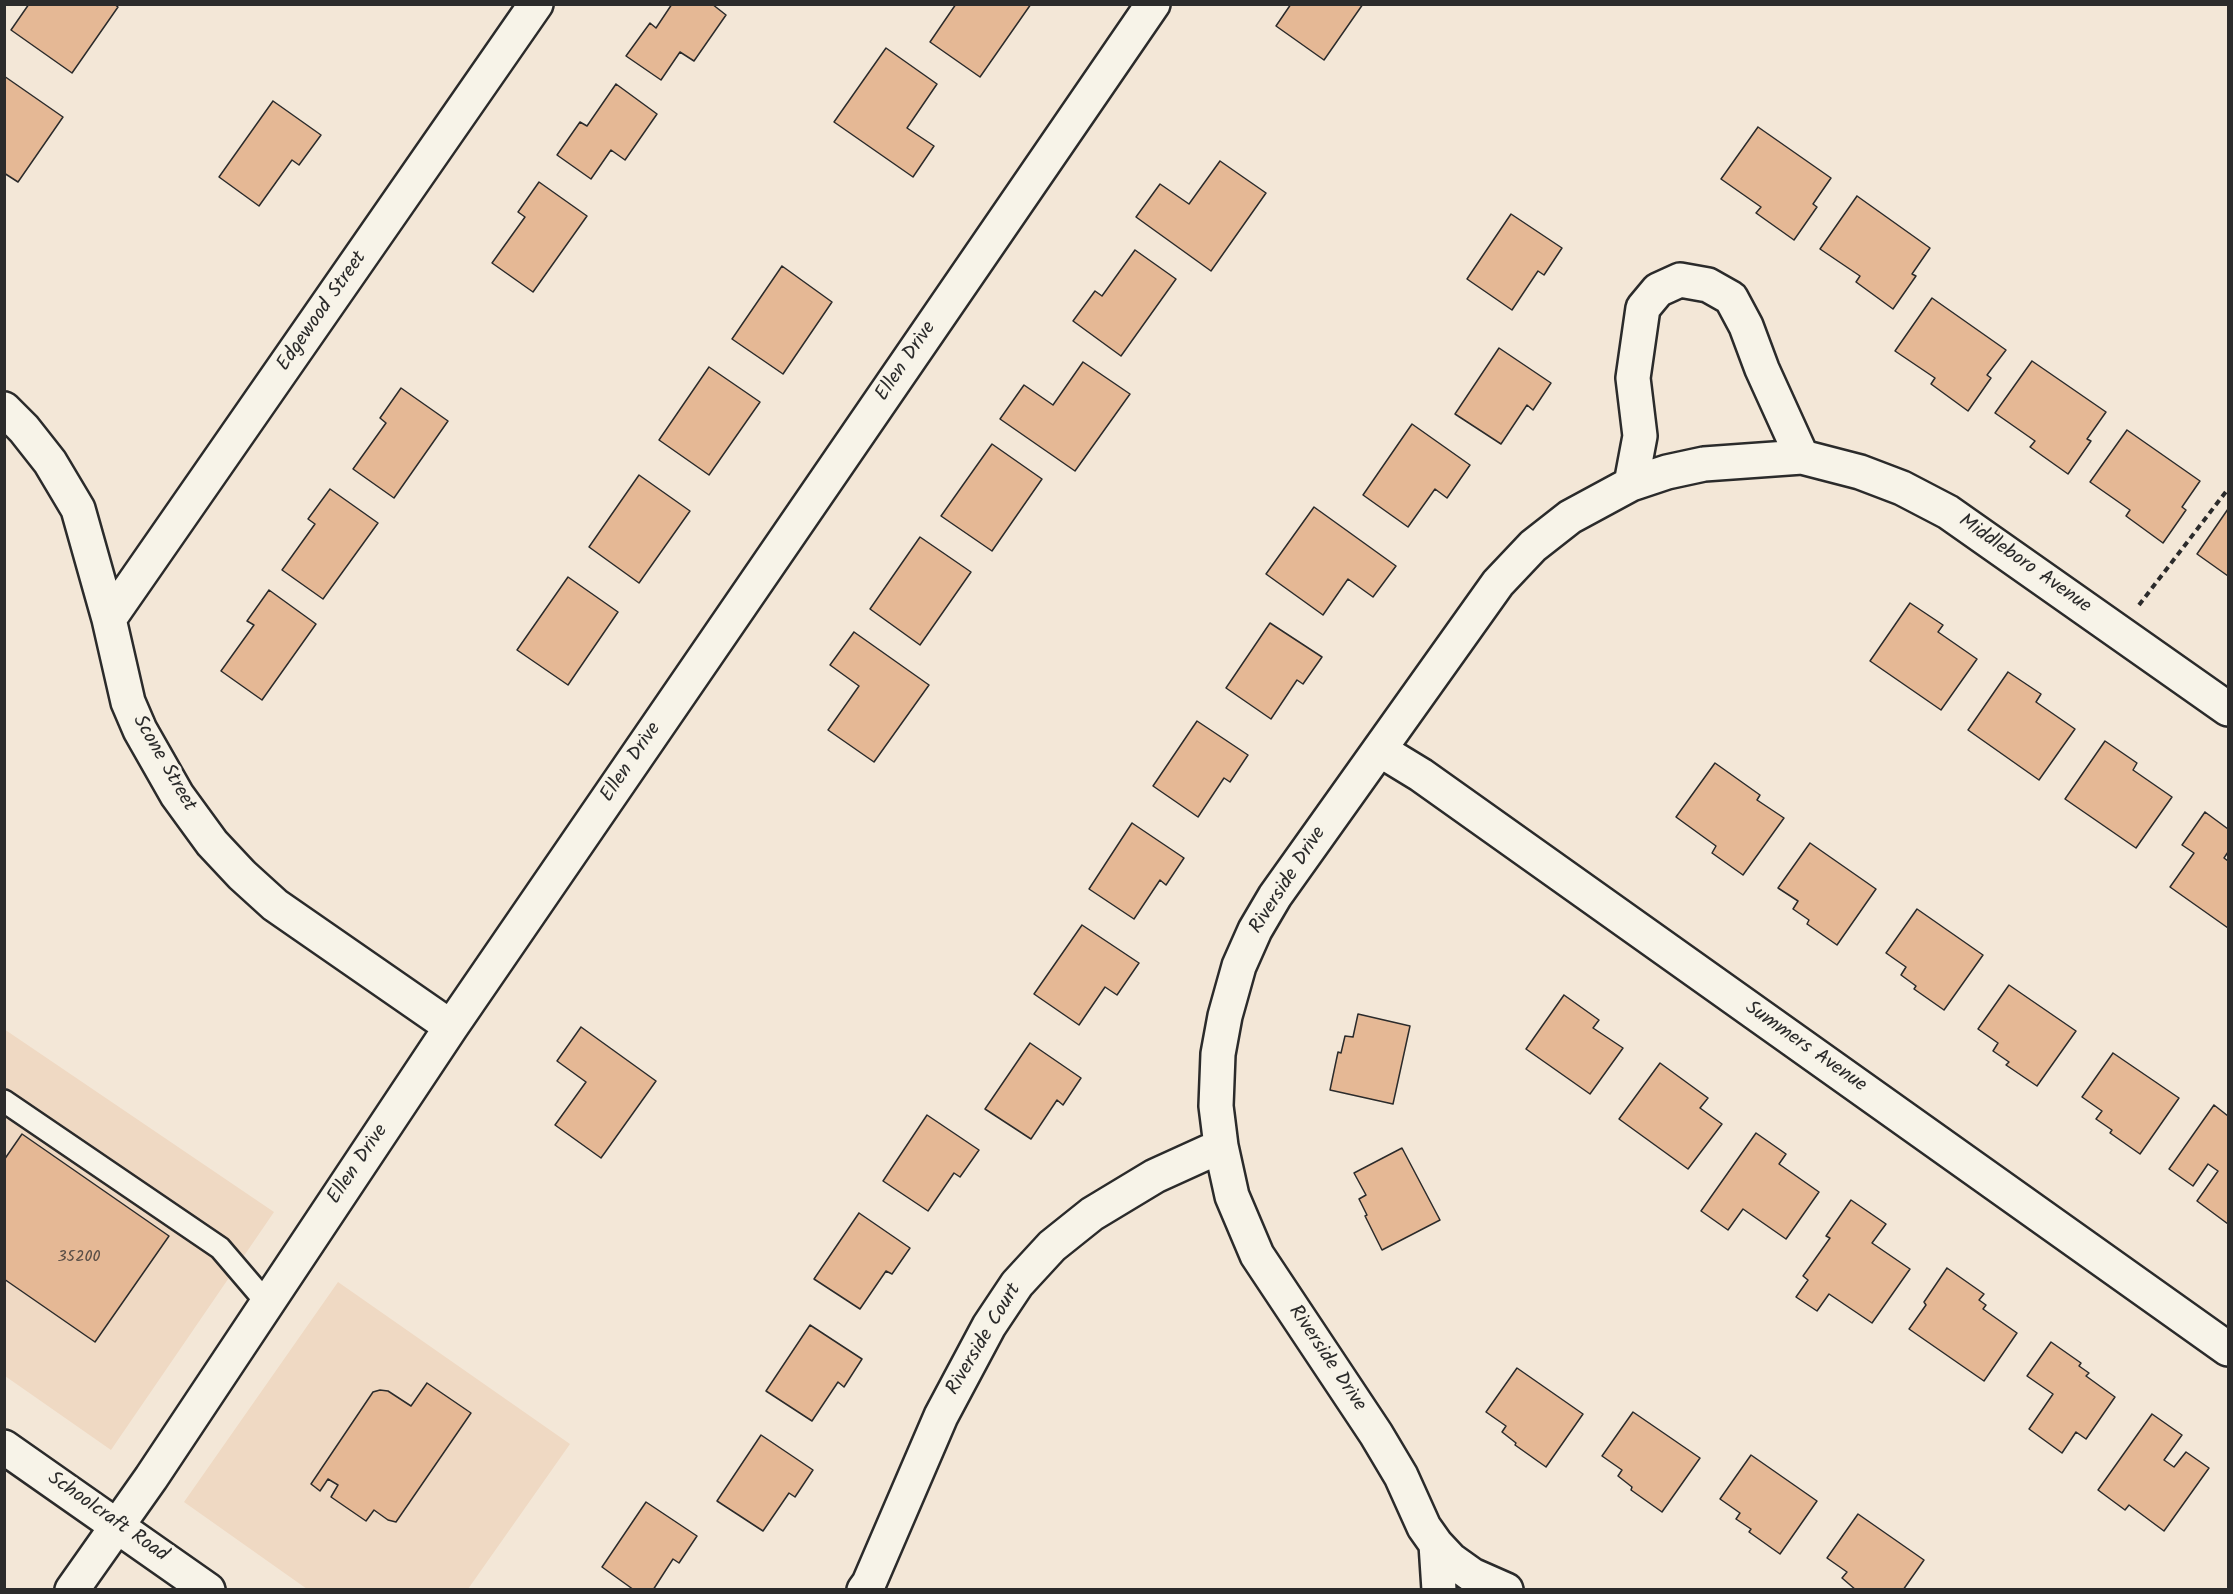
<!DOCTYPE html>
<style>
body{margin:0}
#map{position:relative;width:2233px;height:1594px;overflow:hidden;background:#f3e7d7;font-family:Kalam,sans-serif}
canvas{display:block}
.frame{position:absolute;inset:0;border:6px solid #2b2b2b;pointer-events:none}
</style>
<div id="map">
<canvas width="2233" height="1594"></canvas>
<div class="frame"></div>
</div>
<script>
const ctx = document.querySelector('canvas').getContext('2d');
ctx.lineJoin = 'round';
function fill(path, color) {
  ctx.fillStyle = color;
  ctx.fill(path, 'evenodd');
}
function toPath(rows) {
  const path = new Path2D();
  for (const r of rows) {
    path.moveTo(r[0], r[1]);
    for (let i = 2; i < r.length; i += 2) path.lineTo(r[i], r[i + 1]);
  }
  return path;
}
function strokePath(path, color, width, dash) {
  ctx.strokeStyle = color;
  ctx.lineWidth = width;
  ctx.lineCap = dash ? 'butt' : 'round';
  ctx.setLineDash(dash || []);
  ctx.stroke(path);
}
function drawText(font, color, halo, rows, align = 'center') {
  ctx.font = font + ' Kalam,sans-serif';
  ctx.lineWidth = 6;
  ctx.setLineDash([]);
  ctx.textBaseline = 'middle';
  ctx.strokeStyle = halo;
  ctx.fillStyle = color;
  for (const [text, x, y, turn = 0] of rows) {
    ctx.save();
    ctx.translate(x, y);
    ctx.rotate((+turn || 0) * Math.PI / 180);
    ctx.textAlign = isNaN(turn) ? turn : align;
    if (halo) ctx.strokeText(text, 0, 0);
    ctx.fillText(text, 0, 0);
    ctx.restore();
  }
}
fill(toPath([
 [4,1029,274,1212,111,1450,5,1376],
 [338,1282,570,1444,468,1589,307,1589,184,1502]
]), '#efd9c3');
const building = toPath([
 [29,4,114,4,118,7,72,73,11,30,29,4],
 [672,4,712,4,726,15,694,61,680,52,661,80,626,56,650,23,656,28,672,4],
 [956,4,1031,4,980,77,930,42,956,4],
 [1291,4,1363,4,1324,60,1276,26,1291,4],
 [886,48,937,84,907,128,934,146,913,177,834,122,886,48],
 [4,76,63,117,18,182,4,173,4,76],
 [616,84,657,114,625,160,611,150,591,179,557,155,580,122,587,126,616,84],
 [273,101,321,135,299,165,292,160,259,206,219,177,273,101],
 [1758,127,1831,178,1813,204,1817,207,1794,240,1756,213,1761,207,1721,179,1758,127],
 [1220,161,1266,193,1211,271,1136,217,1160,184,1189,204,1220,161],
 [539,182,587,216,533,292,492,263,525,217,518,212,539,182],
 [1857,196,1930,248,1912,274,1916,276,1893,309,1856,282,1860,276,1820,249,1857,196],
 [1511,214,1562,248,1544,275,1538,271,1512,310,1467,279,1511,214],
 [1135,250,1176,279,1121,356,1073,321,1095,291,1102,296,1135,250],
 [782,266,832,302,783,374,732,339,782,266],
 [1932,298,2006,350,1987,375,1991,378,1968,411,1931,384,1935,378,1895,351,1932,298],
 [1499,348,1551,383,1533,410,1527,405,1501,444,1455,414,1499,348],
 [2032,361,2106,412,2087,439,2091,441,2068,474,2030,447,2035,441,1995,413,2032,361],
 [1083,362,1130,394,1075,471,1000,419,1024,385,1053,405,1083,362],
 [709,367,760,402,709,475,659,440,709,367],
 [401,388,448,421,394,498,353,469,386,423,380,418,401,388],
 [1412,424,1470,465,1447,498,1435,489,1408,527,1363,495,1412,424],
 [2127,430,2200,481,2182,507,2186,510,2163,543,2126,516,2130,510,2090,482,2127,430],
 [992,444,1042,479,992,551,941,516,992,444],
 [639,475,690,511,639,583,589,547,639,475],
 [330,489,378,523,323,599,282,570,315,524,308,519,330,489],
 [1314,507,1396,566,1373,597,1348,579,1323,615,1266,574,1314,507],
 [2228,509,2228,576,2197,554,2228,509],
 [920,537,971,572,920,645,870,609,920,537],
 [568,577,618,612,568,685,517,650,568,577],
 [269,590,316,624,262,700,221,671,254,625,247,621,269,590],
 [1910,603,1943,625,1938,632,1977,659,1941,710,1870,661,1910,603],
 [1270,623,1322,657,1303,684,1297,680,1271,719,1226,688,1270,623],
 [854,632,929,685,874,762,828,730,859,686,830,665,854,632],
 [2008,672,2041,694,2036,702,2075,729,2039,780,1968,730,2008,672],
 [1197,721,1248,755,1230,782,1224,778,1198,817,1153,786,1197,721],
 [2105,741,2137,763,2133,770,2172,797,2136,848,2065,799,2105,741],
 [1715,763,1760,795,1757,800,1784,818,1743,875,1712,853,1716,846,1676,817,1715,763],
 [2205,812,2228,829,2228,852,2224,858,2228,861,2228,928,2170,887,2194,853,2182,845,2205,812],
 [1132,823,1184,858,1166,885,1160,880,1134,919,1089,889,1132,823],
 [1810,843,1876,889,1837,945,1807,924,1809,920,1793,909,1798,901,1778,888,1810,843],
 [1917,909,1983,955,1944,1010,1914,989,1916,986,1901,975,1906,967,1886,953,1917,909],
 [1082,925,1139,963,1117,995,1105,987,1079,1025,1034,994,1082,925],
 [2009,985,2076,1031,2037,1086,2006,1065,2009,1062,1993,1051,1998,1043,1978,1029,2009,985],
 [1564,995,1599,1020,1593,1028,1623,1048,1590,1094,1526,1049,1564,995],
 [1358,1014,1410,1026,1393,1104,1330,1090,1338,1052,1341,1053,1345,1036,1353,1037,1358,1014],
 [581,1027,656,1081,601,1158,555,1125,586,1082,557,1061,581,1027],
 [1030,1043,1081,1078,1063,1105,1057,1100,1031,1139,985,1109,1030,1043],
 [2113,1053,2179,1098,2140,1154,2110,1133,2112,1130,2096,1119,2102,1111,2082,1097,2113,1053],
 [1660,1063,1708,1098,1700,1108,1722,1124,1688,1169,1619,1119,1660,1063],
 [2214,1105,2228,1116,2228,1224,2197,1201,2218,1171,2208,1164,2193,1186,2169,1169,2214,1105],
 [927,1115,979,1150,960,1177,954,1173,928,1211,883,1181,927,1115],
 [1756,1133,1786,1154,1779,1164,1819,1192,1786,1239,1743,1209,1728,1230,1701,1211,1756,1133],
 [22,1134,169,1236,95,1342,4,1279,4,1160,22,1134],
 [1402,1148,1440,1220,1382,1250,1365,1216,1367,1215,1359,1199,1366,1195,1354,1173,1402,1148],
 [1851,1200,1886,1224,1872,1243,1910,1269,1872,1323,1829,1294,1817,1311,1796,1297,1808,1280,1803,1276,1830,1238,1826,1236,1851,1200],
 [859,1213,910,1248,892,1274,886,1271,860,1309,814,1279,859,1213],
 [1947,1268,1984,1294,1979,1300,1986,1305,1983,1309,2017,1333,1984,1381,1909,1329,1926,1305,1924,1302,1947,1268],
 [810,1325,862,1359,844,1387,838,1382,812,1421,766,1391,810,1325],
 [2051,1342,2081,1363,2079,1366,2089,1373,2086,1376,2115,1397,2086,1439,2076,1432,2062,1453,2029,1429,2053,1394,2027,1376,2051,1342],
 [1517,1368,1583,1414,1546,1467,1515,1445,1516,1443,1502,1432,1506,1426,1486,1412,1517,1368],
 [427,1383,471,1413,396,1522,388,1520,374,1510,366,1521,331,1497,338,1485,328,1479,320,1491,311,1484,373,1392,380,1390,388,1391,411,1406,427,1383],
 [1633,1412,1700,1458,1662,1512,1631,1490,1632,1487,1618,1476,1622,1470,1602,1456,1633,1412],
 [2152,1414,2182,1435,2164,1460,2174,1467,2186,1452,2209,1468,2164,1531,2129,1505,2125,1510,2098,1490,2152,1414],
 [761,1435,813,1470,795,1497,789,1493,763,1531,717,1501,761,1435],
 [1751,1455,1817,1501,1780,1554,1749,1532,1751,1529,1736,1519,1740,1513,1720,1499,1751,1455],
 [646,1502,697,1536,679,1563,673,1559,653,1590,634,1590,602,1567,646,1502],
 [1858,1514,1924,1560,1903,1590,1856,1590,1842,1578,1847,1572,1827,1558,1858,1514]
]);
fill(building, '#e5b895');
strokePath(building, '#2b2b2b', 1.5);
const lane = toPath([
 [4,1101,220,1248,267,1303]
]);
const street = toPath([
 [4,409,24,429,50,462,78,509,109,619,128,702,140,730,177,795,212,843,242,875,275,905,451,1027],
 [1631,484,1640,436,1633,378,1643,308,1658,290,1680,280,1708,285,1731,298,1746,326,1762,369,1802,457],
 [109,619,536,4],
 [1380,750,1421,775,2228,1349],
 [1436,1544,1451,1560,1472,1575,1506,1590],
 [72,1590,151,1478,451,1027,1153,4],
 [864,1590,869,1583,941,1416,989,1326,1017,1284,1052,1246,1092,1214,1155,1176,1221,1146],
 [1439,1590,1436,1544,1424,1527,1401,1476,1376,1434,1257,1255,1232,1196,1221,1146,1216,1106,1218,1054,1225,1016,1239,966,1255,930,1275,896,1498,583,1533,546,1570,517,1631,484,1667,472,1704,464,1802,457,1860,472,1902,488,1948,512,2228,709]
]);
const secondary = toPath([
 [4,1447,208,1590]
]);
strokePath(lane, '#2b2b2b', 26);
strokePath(street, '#2b2b2b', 38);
strokePath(secondary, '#2b2b2b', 38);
strokePath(toPath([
 [2139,605,2228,489]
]), '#2b2b2b', 4, [6, 4.5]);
strokePath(lane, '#f7f3e8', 21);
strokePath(street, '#f7f3e8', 33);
strokePath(secondary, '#f7f3e8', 33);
drawText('16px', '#5a4e46', null, [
 ["35200",79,1258]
]);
drawText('20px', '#2b2b2b', '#f7f3e8', [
 ["Edgewood Street",323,312,-55],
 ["Ellen Drive",907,362,-56],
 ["Middleboro Avenue",2024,565,35],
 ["Ellen Drive",632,763,-56],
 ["Scone Street",163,764,60],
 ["Riverside Drive",1289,881,-57],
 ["Summers Avenue",1805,1048,35],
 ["Ellen Drive",359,1165,-56],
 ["Riverside Court",985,1340,-59],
 ["Riverside Drive",1326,1359,56],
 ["Schoolcraft Road",107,1518,35]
]);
</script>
